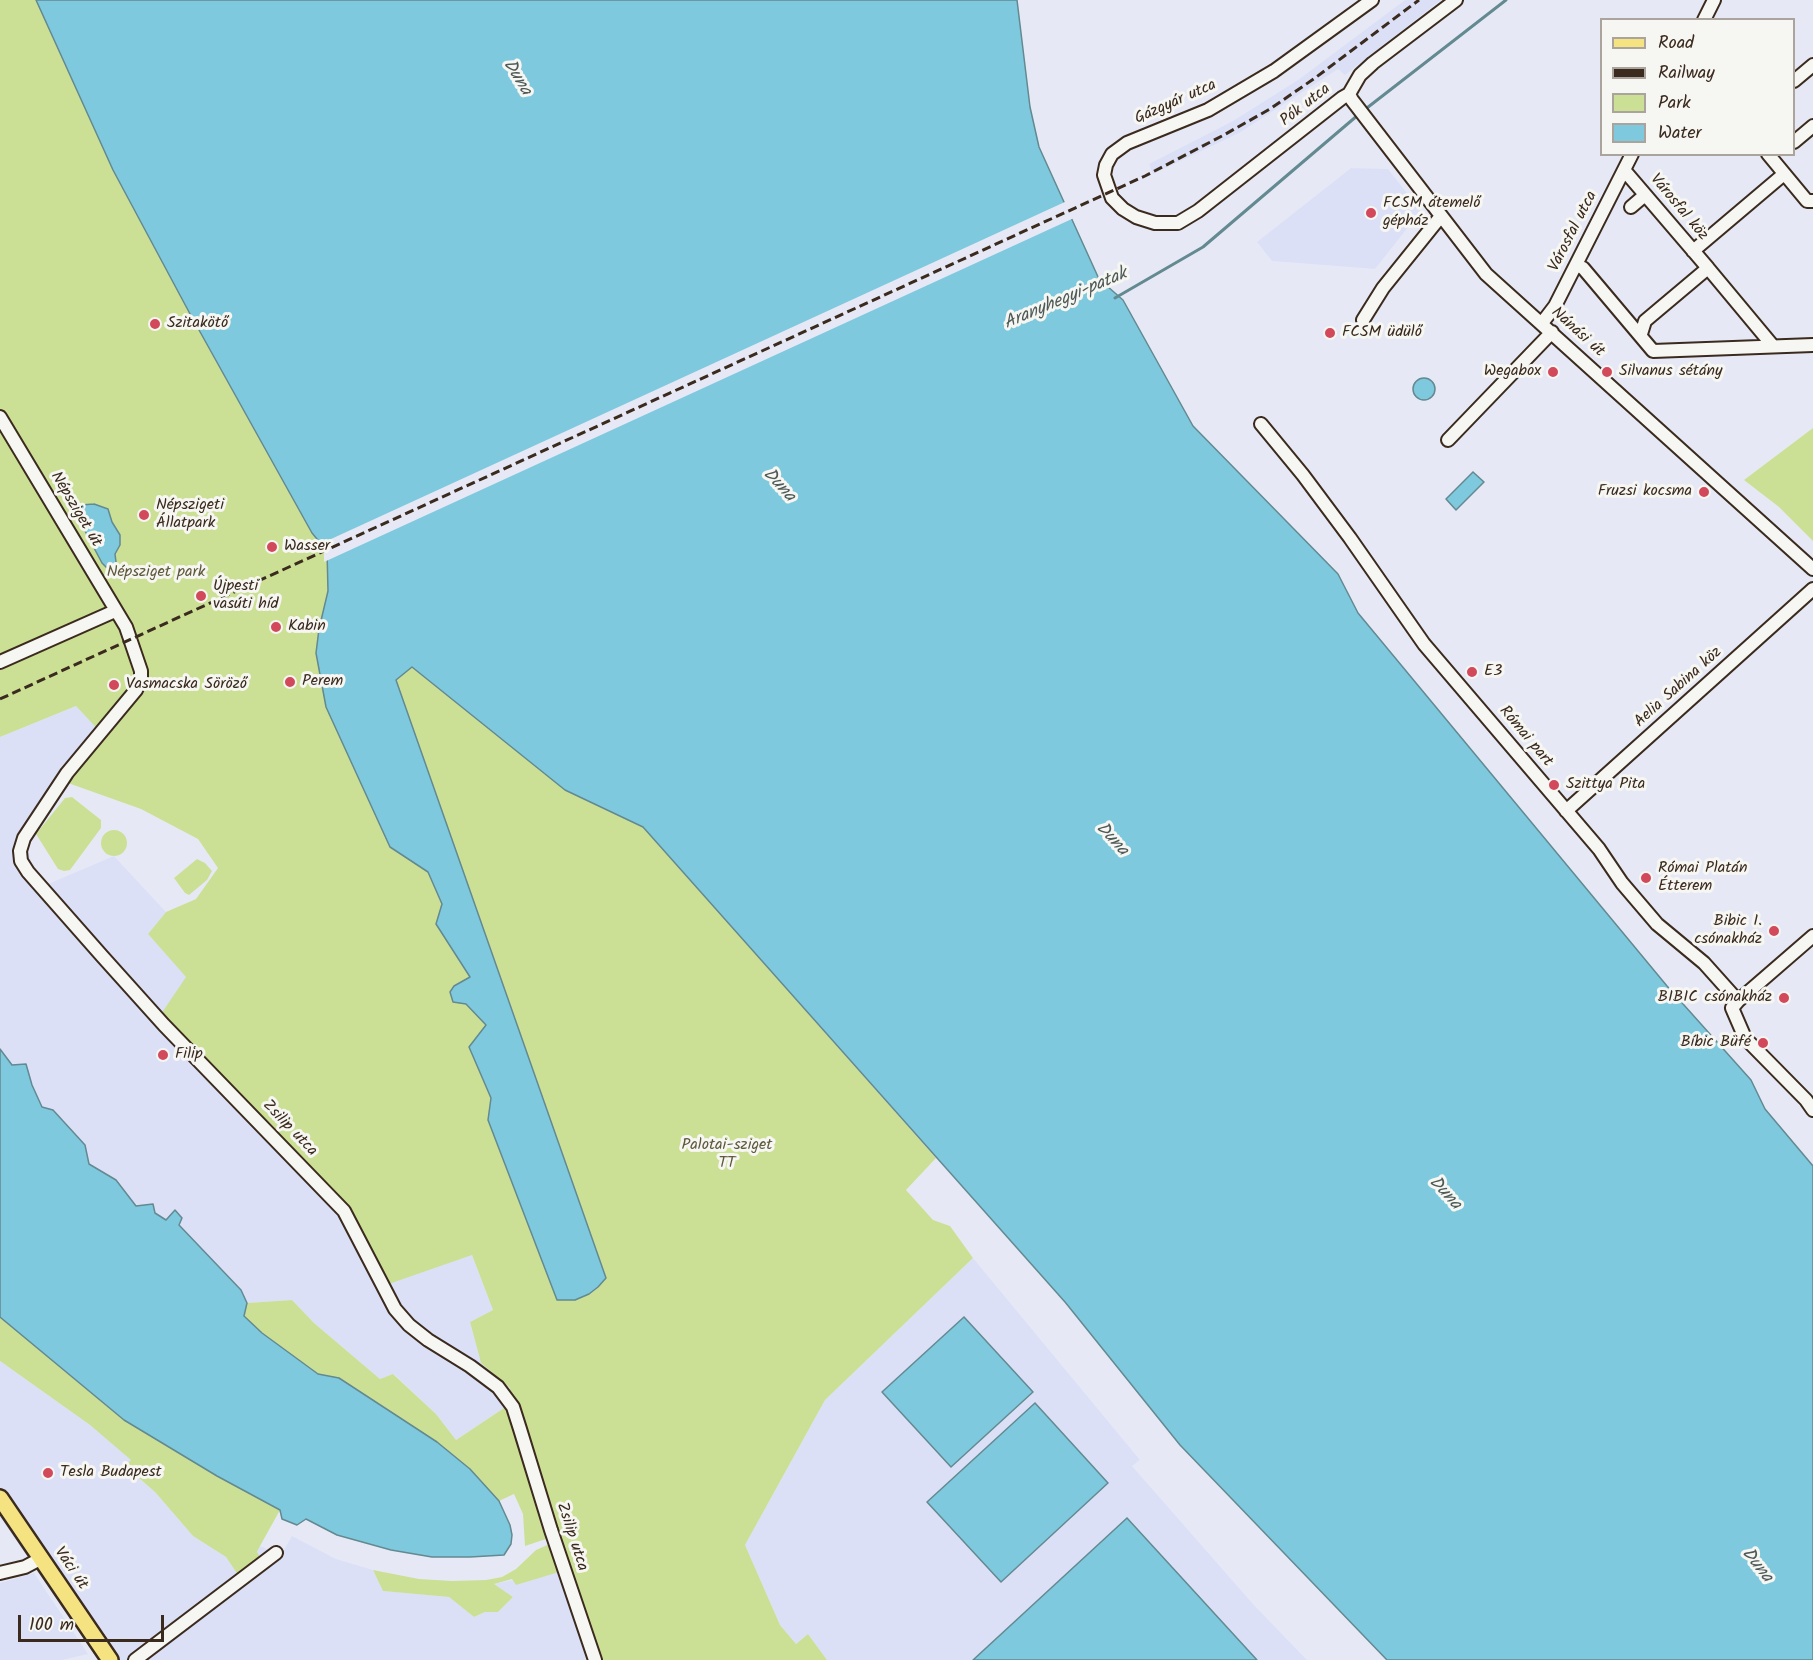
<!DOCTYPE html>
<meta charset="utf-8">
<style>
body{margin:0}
#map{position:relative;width:1813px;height:1660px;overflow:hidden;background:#e6e9f5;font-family:Kalam,sans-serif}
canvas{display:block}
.legend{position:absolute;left:1600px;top:18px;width:195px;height:138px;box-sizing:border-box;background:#f6f6f2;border:2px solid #aba49d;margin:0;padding:8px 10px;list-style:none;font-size:18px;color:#3b2a1e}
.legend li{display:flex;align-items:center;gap:12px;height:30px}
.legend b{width:30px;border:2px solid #aba49d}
.scale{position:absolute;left:18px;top:1615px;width:146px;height:27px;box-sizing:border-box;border:3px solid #3b2a1e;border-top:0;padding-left:8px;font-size:18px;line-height:21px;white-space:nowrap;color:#3b2a1e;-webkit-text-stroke:4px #f6f6f2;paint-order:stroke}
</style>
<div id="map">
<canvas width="1813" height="1660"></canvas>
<ul class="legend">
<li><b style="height:8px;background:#f5e382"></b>Road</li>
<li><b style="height:8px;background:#3b2a1e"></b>Railway</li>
<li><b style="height:16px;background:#cce095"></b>Park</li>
<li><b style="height:16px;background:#7ec9de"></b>Water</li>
</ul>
<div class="scale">100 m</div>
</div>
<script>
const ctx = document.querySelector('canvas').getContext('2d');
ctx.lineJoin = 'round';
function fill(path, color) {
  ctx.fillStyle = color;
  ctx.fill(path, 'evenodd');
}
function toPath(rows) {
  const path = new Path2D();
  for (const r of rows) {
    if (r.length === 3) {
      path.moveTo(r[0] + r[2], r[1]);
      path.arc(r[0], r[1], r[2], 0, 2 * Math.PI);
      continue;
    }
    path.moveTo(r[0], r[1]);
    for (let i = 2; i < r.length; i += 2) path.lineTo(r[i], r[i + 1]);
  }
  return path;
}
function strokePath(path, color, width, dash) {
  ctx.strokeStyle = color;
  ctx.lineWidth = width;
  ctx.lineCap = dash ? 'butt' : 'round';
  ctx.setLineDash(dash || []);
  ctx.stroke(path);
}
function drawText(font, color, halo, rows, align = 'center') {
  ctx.font = font + ' Kalam,sans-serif';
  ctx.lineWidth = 6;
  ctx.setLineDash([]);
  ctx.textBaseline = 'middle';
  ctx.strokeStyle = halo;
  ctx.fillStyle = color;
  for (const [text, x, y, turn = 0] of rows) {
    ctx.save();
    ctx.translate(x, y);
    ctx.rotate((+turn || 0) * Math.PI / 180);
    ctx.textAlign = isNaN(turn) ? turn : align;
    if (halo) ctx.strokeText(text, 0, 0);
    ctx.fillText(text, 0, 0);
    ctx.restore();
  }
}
fill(toPath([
 [1405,0,1441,0,1345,75,1338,69,1239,133,1153,174,1149,164,1233,121,1298,80],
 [1351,168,1388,169,1421,211,1375,269,1272,261,1257,242],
 [76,706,104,735,39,823,27,845,32,865,48,884,114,856,166,912,148,934,187,977,472,1255,493,1310,470,1322,481,1363,510,1388,510,1404,456,1440,436,1414,394,1374,380,1379,314,1323,292,1300,247,1303,241,1290,178,1225,175,1211,166,1220,154,1213,136,1206,116,1180,89,1164,85,1145,53,1110,42,1107,32,1085,26,1064,12,1065,0,1049,0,737],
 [973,1258,1140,1460,1132,1466,1253,1604,1307,1660,827,1660,808,1634,796,1644,780,1625,745,1545,825,1400],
 [0,1361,90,1425,132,1460,125,1467,155,1492,193,1536,226,1557,238,1575,257,1552,260,1546,281,1555,292,1536,336,1559,373,1570,384,1591,449,1597,474,1617,485,1612,498,1612,513,1597,493,1584,569,1569,601,1660,98,1660,0,1517],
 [34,1573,88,1654,62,1660,0,1660,0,1583]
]), '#dbe0f7');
fill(toPath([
 [0,0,36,0,113,170,189,312,312,533,327,551,328,591,319,629,316,653,326,707,390,847,428,872,442,904,436,924,470,978,454,986,450,993,453,1002,466,1003,486,1025,469,1047,491,1098,488,1120,557,1300,575,1300,589,1294,598,1287,606,1277,396,680,412,667,565,790,643,827,936,1158,906,1190,933,1220,950,1226,973,1258,825,1400,745,1545,780,1625,796,1644,808,1634,827,1660,601,1660,569,1569,516,1585,512,1579,494,1584,513,1597,498,1612,485,1612,474,1617,449,1597,383,1591,373,1570,419,1579,452,1581,486,1580,502,1577,516,1569,536,1550,554,1542,552,1537,525,1546,523,1514,514,1494,499,1501,470,1469,437,1442,339,1378,318,1374,262,1333,244,1316,247,1303,292,1300,314,1323,380,1379,393,1374,436,1414,456,1440,510,1404,510,1388,481,1363,470,1322,493,1310,472,1255,383,1286,344,1211,230,1093,161,1014,186,977,148,934,166,912,196,899,218,868,198,839,141,809,68,783,103,735,76,706,0,737],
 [1813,428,1813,541,1779,507,1744,480],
 [72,797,101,820,101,828,70,870,64,871,58,869,36,834,65,798],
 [114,843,13],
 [197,859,205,863,212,871,207,880,189,895,185,893,174,878],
 [0,1317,124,1420,217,1476,280,1510,260,1546,257,1552,260,1557,238,1575,226,1557,193,1536,155,1492,125,1466,131,1460,90,1425,0,1361]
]), '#cce095');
const water = toPath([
 [36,0,1017,0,1030,107,1039,147,1099,279,1123,300,1193,426,1338,574,1358,613,1667,986,1751,1080,1765,1109,1813,1166,1813,1660,1387,1660,1180,1445,1065,1302,643,827,565,790,412,667,396,680,606,1278,598,1287,589,1294,575,1300,557,1300,488,1120,491,1098,469,1047,486,1025,466,1004,453,1002,450,992,454,986,470,977,436,924,442,904,428,872,390,847,326,707,316,653,319,629,328,591,327,551,312,533,189,312,113,170,36,0],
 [1424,389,11],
 [1473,472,1484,482,1456,510,1446,499,1473,472],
 [94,504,108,509,112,522,120,535,120,545,115,554,117,570,113,574,102,563,84,529,85,519,81,505,94,504],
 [0,1049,12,1065,26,1064,32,1085,42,1107,53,1110,85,1145,89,1164,116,1180,136,1206,153,1204,155,1213,166,1220,175,1210,182,1218,179,1225,241,1290,247,1303,244,1316,262,1333,318,1374,339,1378,437,1442,470,1469,499,1501,510,1525,512,1535,511,1544,504,1555,470,1557,432,1557,391,1550,337,1535,306,1519,297,1525,282,1519,280,1510,217,1476,124,1420,0,1317,0,1049],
 [964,1317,1033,1392,951,1467,882,1392,964,1317],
 [1035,1403,1108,1483,1001,1582,927,1502,1035,1403],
 [1127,1518,1257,1660,973,1660,1127,1518]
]);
fill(water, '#7ec9de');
strokePath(water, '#638991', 1.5);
fill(toPath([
 [1067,201,1074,218,324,562,324,552,318,545]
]), '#e6e9f5');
strokePath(toPath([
 [1363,111,1506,0],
 [1115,298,1203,247,1358,115]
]), '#638991', 3);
const minor = toPath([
 [1372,0,1274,71,1208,110,1127,143,1112,154,1106,165,1104,175,1112,198,1123,209,1136,217,1155,223,1178,223,1198,211,1342,98,1349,94,1360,75,1373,63,1456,0],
 [1704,20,1714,0],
 [1794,81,1813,65],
 [1349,94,1352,100,1486,274,1813,569],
 [1794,142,1813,126],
 [1768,154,1807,201,1813,201],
 [1624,170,1708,268],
 [1631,207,1645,195],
 [1693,251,1784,174],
 [1576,265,1583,268,1653,351,1813,345],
 [1363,320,1383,288,1441,216],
 [1542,323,1555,306,1632,154],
 [1641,334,1645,321,1708,268,1773,346],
 [0,417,126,627,141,671,141,679,136,690,67,773,24,838,20,851,21,861,28,872,102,956,164,1025,344,1211,395,1309,409,1325,428,1340,470,1366,498,1387,513,1407,520,1429,551,1530,595,1660],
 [1261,424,1303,475,1350,538,1424,644,1599,849,1622,883,1657,924,1704,963,1738,1001,1732,1008,1745,1038,1806,1100,1813,1110],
 [1448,440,1552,332],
 [0,662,115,611],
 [1566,811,1813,589],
 [1738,1001,1813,936],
 [0,1573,25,1567,42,1558],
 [135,1660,276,1553]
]);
const major = toPath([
 [0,1498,110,1660]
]);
strokePath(minor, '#3b2a1e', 16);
strokePath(major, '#3b2a1e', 20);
strokePath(minor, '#f6f6f2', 12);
strokePath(major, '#f5e382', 15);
strokePath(toPath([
 [0,699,1145,176,1222,136,1270,109,1315,78,1419,0]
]), '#3b2a1e', 3, [9, 4.5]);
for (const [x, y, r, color] of [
 [1371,213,6,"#d1495b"],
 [155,324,6,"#d1495b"],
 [1330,333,6,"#d1495b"],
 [1553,372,6,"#d1495b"],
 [1607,372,6,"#d1495b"],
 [1704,492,6,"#d1495b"],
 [144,515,6,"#d1495b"],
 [272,547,6,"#d1495b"],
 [201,596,6,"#d1495b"],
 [276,627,6,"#d1495b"],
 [1472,672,6,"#d1495b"],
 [290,682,6,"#d1495b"],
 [114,685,6,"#d1495b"],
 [1554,785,6,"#d1495b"],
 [1646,878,6,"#d1495b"],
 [1774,931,6,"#d1495b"],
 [1784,998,6,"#d1495b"],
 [1763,1043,6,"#d1495b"],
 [163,1055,6,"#d1495b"],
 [48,1473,6,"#d1495b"]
]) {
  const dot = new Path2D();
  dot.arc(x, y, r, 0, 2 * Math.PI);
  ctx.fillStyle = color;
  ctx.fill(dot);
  strokePath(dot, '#f6f6f2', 2);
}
drawText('16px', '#3b2a1e', '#f6f6f2', [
 ["Gázgyár utca",1176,103,-24],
 ["Pók utca",1306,106,-38],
 ["Városfal köz",1678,208,50],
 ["Városfal utca",1574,232,-63],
 ["Nánási út",1577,333,42],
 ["Népsziget út",75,510,59],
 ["Aelia Sabina köz",1679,688,-42],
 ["Római part",1525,737,50],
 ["Zsilip utca",289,1129,46],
 ["Zsilip utca",571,1537,72],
 ["Váci út",70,1569,56]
]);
drawText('16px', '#3b2a1e', '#f6f6f2', [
 ["FCSM átemelő",1383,204],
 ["gépház",1383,222],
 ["Szitakötő",167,324],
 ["FCSM üdülő",1342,333],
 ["Wegabox",1541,372,"right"],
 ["Silvanus sétány",1619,372],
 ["Fruzsi kocsma",1692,492,"right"],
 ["Népszigeti",156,506],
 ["Állatpark",156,524],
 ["Wasser",284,547],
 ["Újpesti",213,587],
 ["vasúti híd",213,605],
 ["Kabin",288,627],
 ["E3",1484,672],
 ["Perem",302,682],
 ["Vasmacska Söröző",126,685],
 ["Szittya Pita",1566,785],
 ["Római Platán",1658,869],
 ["Étterem",1658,887],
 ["Bibic I.",1762,922,"right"],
 ["csónakház",1762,940,"right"],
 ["BIBIC csónakház",1772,998,"right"],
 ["Bíbic Büfé",1751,1043,"right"],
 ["Filip",175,1055],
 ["Tesla Budapest",60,1473]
], 'left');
drawText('16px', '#5f583c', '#f6f6f2', [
 ["Népsziget park",156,573],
 ["Palotai-sziget",727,1146],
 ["TT",727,1164]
]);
drawText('italic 18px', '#4f5a58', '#f6f6f2', [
 ["Duna",516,78,59],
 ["Aranyhegyi-patak",1066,300,-23],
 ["Duna",778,486,47],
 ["Duna",1111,840,47],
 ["Duna",1444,1194,47],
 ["Duna",1756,1566,52]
]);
</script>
